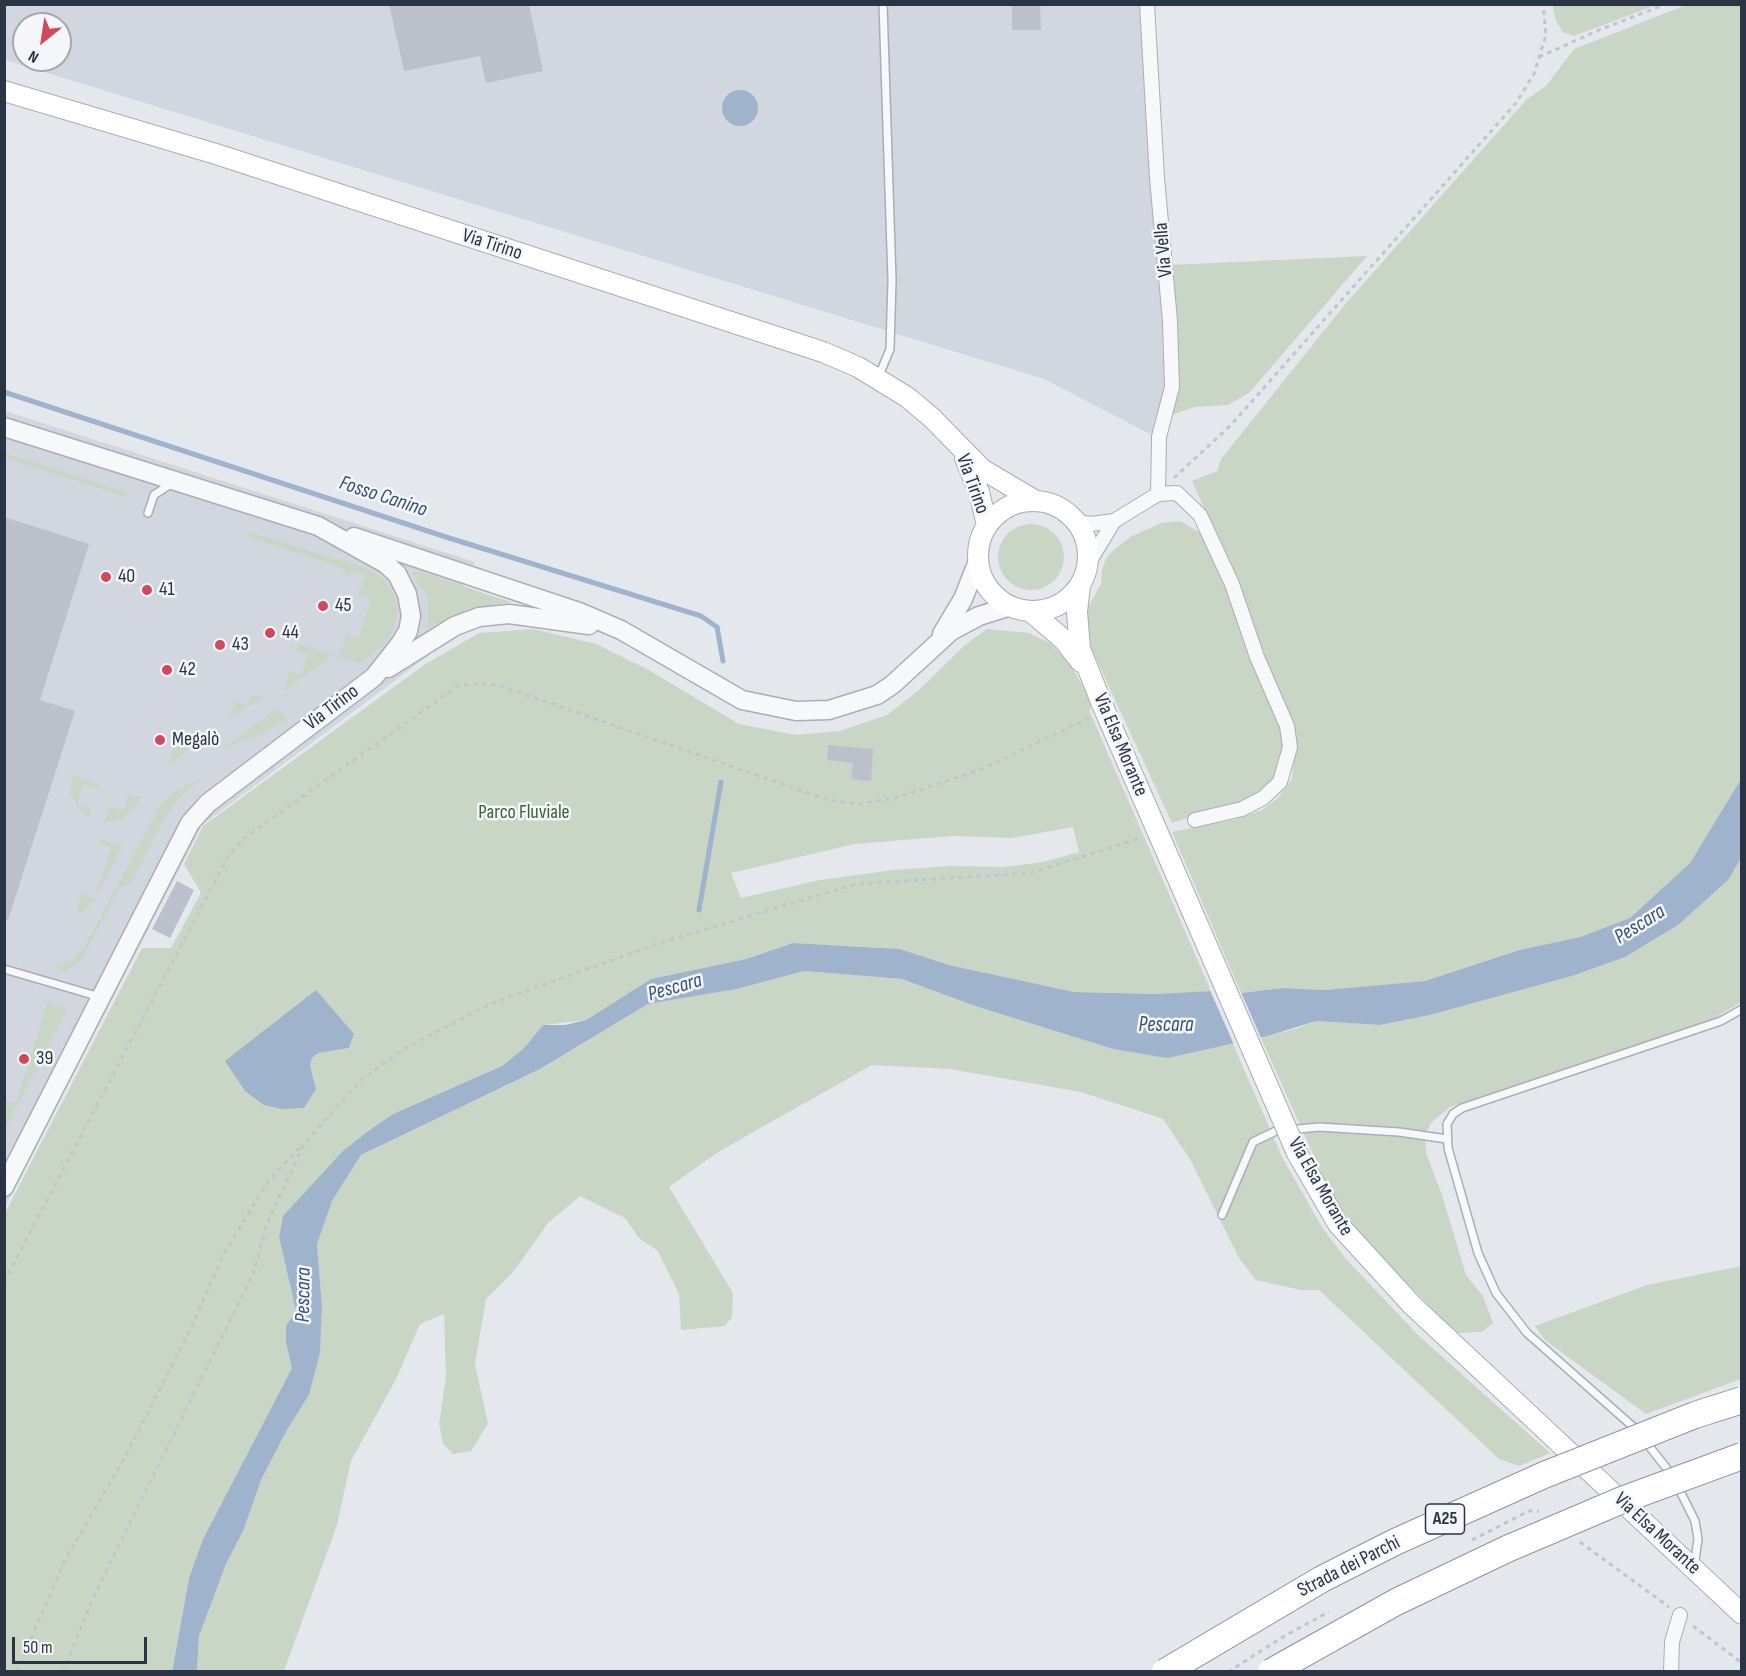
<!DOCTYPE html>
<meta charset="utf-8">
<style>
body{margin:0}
#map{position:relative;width:1746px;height:1676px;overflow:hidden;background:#e4e7ec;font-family:"Sofia Sans Condensed",sans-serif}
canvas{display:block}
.frame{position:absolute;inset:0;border:6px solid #2b3445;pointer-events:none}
.north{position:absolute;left:12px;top:12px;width:60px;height:60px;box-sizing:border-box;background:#f4f6f9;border:2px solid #a4a8b1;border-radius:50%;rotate:210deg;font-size:16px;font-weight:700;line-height:24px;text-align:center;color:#2b3445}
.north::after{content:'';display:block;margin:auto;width:21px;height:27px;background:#d1495b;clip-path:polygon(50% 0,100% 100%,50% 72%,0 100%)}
.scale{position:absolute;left:12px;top:1637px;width:135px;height:27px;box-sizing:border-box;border:3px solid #2b3445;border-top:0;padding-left:8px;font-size:18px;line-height:21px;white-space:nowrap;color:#2b3445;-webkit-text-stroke:4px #f4f6f9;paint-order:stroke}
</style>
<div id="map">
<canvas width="1746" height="1676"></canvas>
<div class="frame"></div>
<div class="north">N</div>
<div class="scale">50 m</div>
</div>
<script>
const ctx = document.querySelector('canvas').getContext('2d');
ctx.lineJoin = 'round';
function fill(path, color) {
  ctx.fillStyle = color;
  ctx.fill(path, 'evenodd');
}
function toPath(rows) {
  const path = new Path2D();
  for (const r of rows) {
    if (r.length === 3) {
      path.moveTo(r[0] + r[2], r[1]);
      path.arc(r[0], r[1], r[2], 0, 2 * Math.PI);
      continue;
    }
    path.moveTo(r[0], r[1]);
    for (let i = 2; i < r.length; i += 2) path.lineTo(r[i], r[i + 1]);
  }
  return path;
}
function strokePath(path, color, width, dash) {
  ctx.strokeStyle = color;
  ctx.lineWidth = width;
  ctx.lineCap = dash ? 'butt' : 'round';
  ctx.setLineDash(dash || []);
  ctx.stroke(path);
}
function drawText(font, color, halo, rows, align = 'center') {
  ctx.font = font + ' "Sofia Sans Condensed",sans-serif';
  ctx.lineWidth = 5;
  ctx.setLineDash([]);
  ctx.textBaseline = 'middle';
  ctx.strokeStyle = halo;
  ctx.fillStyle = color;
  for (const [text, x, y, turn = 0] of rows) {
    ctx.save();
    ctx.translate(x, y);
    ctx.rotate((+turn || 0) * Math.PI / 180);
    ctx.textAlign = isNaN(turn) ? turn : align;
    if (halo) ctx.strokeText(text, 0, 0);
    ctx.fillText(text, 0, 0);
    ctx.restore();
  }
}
fill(toPath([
 [4,5,1139,5,1144,17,1167,382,1154,436,1044,379,5,60],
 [24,24,60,24,60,60,24,60],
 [5,411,475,562,429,655,202,825,5,1207]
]), '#d2d6de');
fill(toPath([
 [1553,5,1553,4,1656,5,1574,36,1563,32,1555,19],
 [1686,5,1741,5,1741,779,1690,863,1630,918,1580,937,1518,950,1425,981,1325,990,1283,988,1241,993,1172,832,1233,820,1262,810,1278,798,1292,779,1296,738,1237,581,1192,481,1217,471,1221,459,1347,302,1527,99,1546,86,1574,49],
 [1367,256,1250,392,1228,405,1195,407,1171,415,1178,357,1170,265],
 [5,453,129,493,127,497,5,458],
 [1180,521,1199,532,1211,549,1284,733,1282,761,1273,780,1253,798,1172,823,1085,635,1086,611,1101,584,1102,569,1108,555,1130,537,1161,523],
 [1031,557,33],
 [249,532,366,568,383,578,394,594,398,608,394,629,384,645,360,663,339,657,347,635,359,638,371,599,358,594,365,575,352,570,350,575,342,572,343,568,248,537],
 [418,571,492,596,511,602,470,609,428,629,429,600,412,572],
 [533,629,596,644,647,669,739,724,796,735,840,731,887,715,918,691,965,645,987,629,1029,633,1050,643,1069,662,1084,688,1092,706,1089,710,1211,991,1156,994,1074,992,949,965,900,949,793,943,746,959,651,979,586,1020,543,1025,524,1048,502,1066,393,1114,371,1129,283,1216,279,1237,296,1311,286,1327,286,1343,292,1368,203,1539,189,1578,172,1671,5,1672,5,1213,142,948,171,948,201,893,184,864,203,826,424,665,479,633],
 [1073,827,1079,852,1043,862,1004,867,950,866,893,870,820,880,741,898,731,873,855,844,952,836,1012,838],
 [354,1034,349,1048,317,1053,312,1058,310,1065,316,1088,226,1061],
 [298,644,333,655,283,692,290,671,301,675,308,654,296,650],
 [251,694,264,698,229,717,235,702,247,705],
 [277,708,287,719,265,732,224,748],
 [193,731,206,735,205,738,168,765,174,745,187,749],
 [73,775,99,784,98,788,83,785,77,805,91,809,89,817,77,806,71,794],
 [202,778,178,799,162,822,131,884,120,887,82,959,66,972,54,968,72,960,84,948,159,807,174,792],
 [128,794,141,797,134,809,120,820,104,823,110,807,123,811],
 [99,839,123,846,94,901,83,912,76,911,81,894,95,898,103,873,111,847,98,842],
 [1741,858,1741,1002,1713,1019,1450,1107,1431,1123,1425,1135,1426,1153,1442,1195,1466,1275,1483,1296,1493,1323,1482,1332,1456,1333,1362,1237,1331,1194,1261,1038,1295,1029,1316,1021,1380,1025,1430,1015,1572,976,1729,879],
 [804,971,902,979,975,1006,1113,1049,1217,1047,1233,1044,1283,1159,1322,1227,1346,1259,1420,1337,1550,1453,1519,1466,1499,1459,1319,1290,1301,1290,1256,1280,1239,1258,1191,1161,1163,1119,1081,1092,950,1069,872,1065,718,1152,669,1187,733,1293,732,1317,725,1326,681,1330,679,1294,658,1251,639,1238,625,1218,580,1196,548,1223,514,1271,486,1299,475,1364,488,1424,471,1451,453,1454,443,1444,439,1424,446,1377,444,1314,420,1324,396,1379,351,1461,337,1525,284,1671,197,1672,199,1636,226,1564,244,1529,261,1480,287,1430,309,1395,320,1353,322,1307,317,1244,332,1201,361,1155,540,1069,648,1004,737,989],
 [48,1001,67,1009,5,1130,5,1100,16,1103],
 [1741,1266,1741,1379,1646,1414,1545,1340,1535,1326,1647,1285]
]), '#c9d6c5');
fill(toPath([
 [740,108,18],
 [1741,779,1741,858,1729,879,1678,925,1625,957,1572,976,1430,1015,1380,1025,1316,1021,1268,1036,1167,1058,1113,1049,975,1006,902,979,804,971,737,989,648,1004,540,1069,361,1155,332,1201,317,1244,322,1307,320,1353,309,1395,287,1430,261,1480,244,1529,226,1564,199,1636,197,1671,172,1672,189,1578,203,1539,292,1368,286,1343,286,1326,296,1311,279,1237,283,1216,343,1151,371,1129,393,1114,502,1066,524,1048,543,1025,565,1025,586,1020,651,979,746,959,793,943,900,949,949,965,1074,992,1156,994,1211,991,1241,993,1283,988,1325,990,1425,981,1519,950,1580,937,1630,918,1690,863],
 [316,990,354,1034,349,1048,318,1053,312,1058,310,1065,316,1089,304,1108,282,1109,264,1105,245,1091,225,1061]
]), '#9fb4cc');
fill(toPath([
 [1209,988,1240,990,1262,1040,1235,1047]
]), '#e4e7ec');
strokePath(toPath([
 [4,392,449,538,701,616,717,627,723,661],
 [699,910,721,782]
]), '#9fb4cc', 5);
fill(toPath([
 [389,4,529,4,543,71,486,83,480,56,404,71],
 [1012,4,1040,4,1041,30,1012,30],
 [4,517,89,544,40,700,75,711,8,920,4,920],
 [828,745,873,749,871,781,851,779,853,763,827,760],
 [177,881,194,890,170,938,152,929]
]), '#bbc0ca');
const service = toPath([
 [878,378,890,349,892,280,883,4],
 [148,513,154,495,172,483],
 [4,969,100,997],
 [1222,1215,1253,1142,1276,1131,1319,1127,1399,1132,1447,1139],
 [1639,1432,1527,1333,1496,1293,1478,1253,1448,1148,1447,1124,1453,1114,1462,1108,1721,1021,1742,1009],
 [1645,1441,1672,1475,1695,1521,1698,1539,1694,1567]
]);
const minor = toPath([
 [1147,4,1157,178,1170,321,1172,387,1159,437,1158,494],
 [1077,522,1091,524,1114,521,1158,494,1177,493,1200,515,1232,584,1257,657,1287,726,1290,747,1280,782,1263,798,1242,809,1195,820],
 [1088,564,1114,521],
 [1671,1672,1672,1642,1680,1615]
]);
const tertiary = toPath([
 [4,427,318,526,386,564,397,574,407,594,411,616,408,631,400,644,374,677,208,803,190,823,4,1187],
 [354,537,579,612,621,630,742,700,796,711,829,710,877,695,892,685,951,631,979,616,1011,606],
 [942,634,963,599,978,561],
 [388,668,455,626,479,617,509,614,589,625]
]);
const secondary = toPath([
 [4,91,216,154,823,352,858,367,907,397,932,418,982,469,1034,500],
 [965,458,979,492,987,525],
 [1033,556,55],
 [1080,585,1077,612,1080,649,1102,704],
 [1030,611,1063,639,1081,662],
 [1297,1153,1338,1224,1412,1305,1742,1614]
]);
strokePath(service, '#a9aeb7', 10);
strokePath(minor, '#a9aeb7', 16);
strokePath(tertiary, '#a9aeb7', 21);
strokePath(secondary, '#a9aeb7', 22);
strokePath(toPath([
 [1539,57,1599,30,1666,4],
 [1174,478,1231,425,1516,103,1534,74,1546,35,1543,4],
 [4,1282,227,858,243,839,458,686,474,684,498,685,828,800,858,804,896,798,982,769,1089,718],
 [1472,1540,1529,1511,1539,1511],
 [1580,1542,1669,1607],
 [1693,1626,1742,1663],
 [17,1672,64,1562,125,1457,190,1330,223,1255,268,1181,301,1147],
 [63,1672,93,1598,254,1272,267,1223,304,1144,361,1080,407,1047,490,1004,660,943,856,884,1030,873,1141,838],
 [1228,1672,1286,1635,1329,1612]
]), '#c2c5cb', 3, [4.5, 4.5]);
strokePath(service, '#f7f8fa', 7);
strokePath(minor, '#f7f8fa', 14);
strokePath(tertiary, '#f7f8fa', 18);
strokePath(secondary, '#fff', 20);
const secondaryBridge = toPath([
 [1102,704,1297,1153]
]);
const motorwayBridge = toPath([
 [1165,1672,1322,1579,1395,1542,1544,1475,1695,1415,1742,1400],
 [1271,1672,1396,1602,1507,1549,1622,1500,1742,1456]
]);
strokePath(secondaryBridge, '#a9aeb7', 22, []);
strokePath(motorwayBridge, '#8b94a3', 28, []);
strokePath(secondaryBridge, '#fff', 20);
strokePath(motorwayBridge, '#fff', 26);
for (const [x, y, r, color] of [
 [106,577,6,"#d1495b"],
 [147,590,6,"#d1495b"],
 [323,606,6,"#d1495b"],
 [270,633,6,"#d1495b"],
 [220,645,6,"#d1495b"],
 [167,670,6,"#d1495b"],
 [160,740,6,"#d1495b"],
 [24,1059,6,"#d1495b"]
]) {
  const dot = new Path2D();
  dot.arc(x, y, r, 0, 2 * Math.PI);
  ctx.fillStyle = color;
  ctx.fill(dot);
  strokePath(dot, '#f4f6f9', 2);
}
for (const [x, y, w] of [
 [1445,1519,39]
]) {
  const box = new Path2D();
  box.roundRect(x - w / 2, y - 15, w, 30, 4.5);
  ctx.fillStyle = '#f4f6f9';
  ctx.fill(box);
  strokePath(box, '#2b3445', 1.5);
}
drawText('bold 18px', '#2b3445', null, [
 ["A25",1445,1519]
]);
drawText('20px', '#2b3445', '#f4f6f9', [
 ["Via Tirino",492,245,18],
 ["Via Vella",1164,250,-95],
 ["Via Tirino",972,484,70],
 ["Via Tirino",332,708,-37],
 ["Via Elsa Morante",1120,745,67],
 ["Via Elsa Morante",1320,1187,60],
 ["Via Elsa Morante",1657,1534,43],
 ["Strada dei Parchi",1349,1567,-27]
]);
drawText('20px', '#2b3445', '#f4f6f9', [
 ["40",118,577],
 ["41",159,590],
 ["45",335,606],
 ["44",282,633],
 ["43",232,645],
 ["42",179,670],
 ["Megalò",172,740],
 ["39",36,1059]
], 'left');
drawText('20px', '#3f6138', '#f4f6f9', [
 ["Parco Fluviale",524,813]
]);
drawText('italic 21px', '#34527a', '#f4f6f9', [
 ["Fosso Canino",383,497,18],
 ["Pescara",1640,925,-32],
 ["Pescara",675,988,-16],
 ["Pescara",1166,1026],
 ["Pescara",304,1295,-89]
]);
</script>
